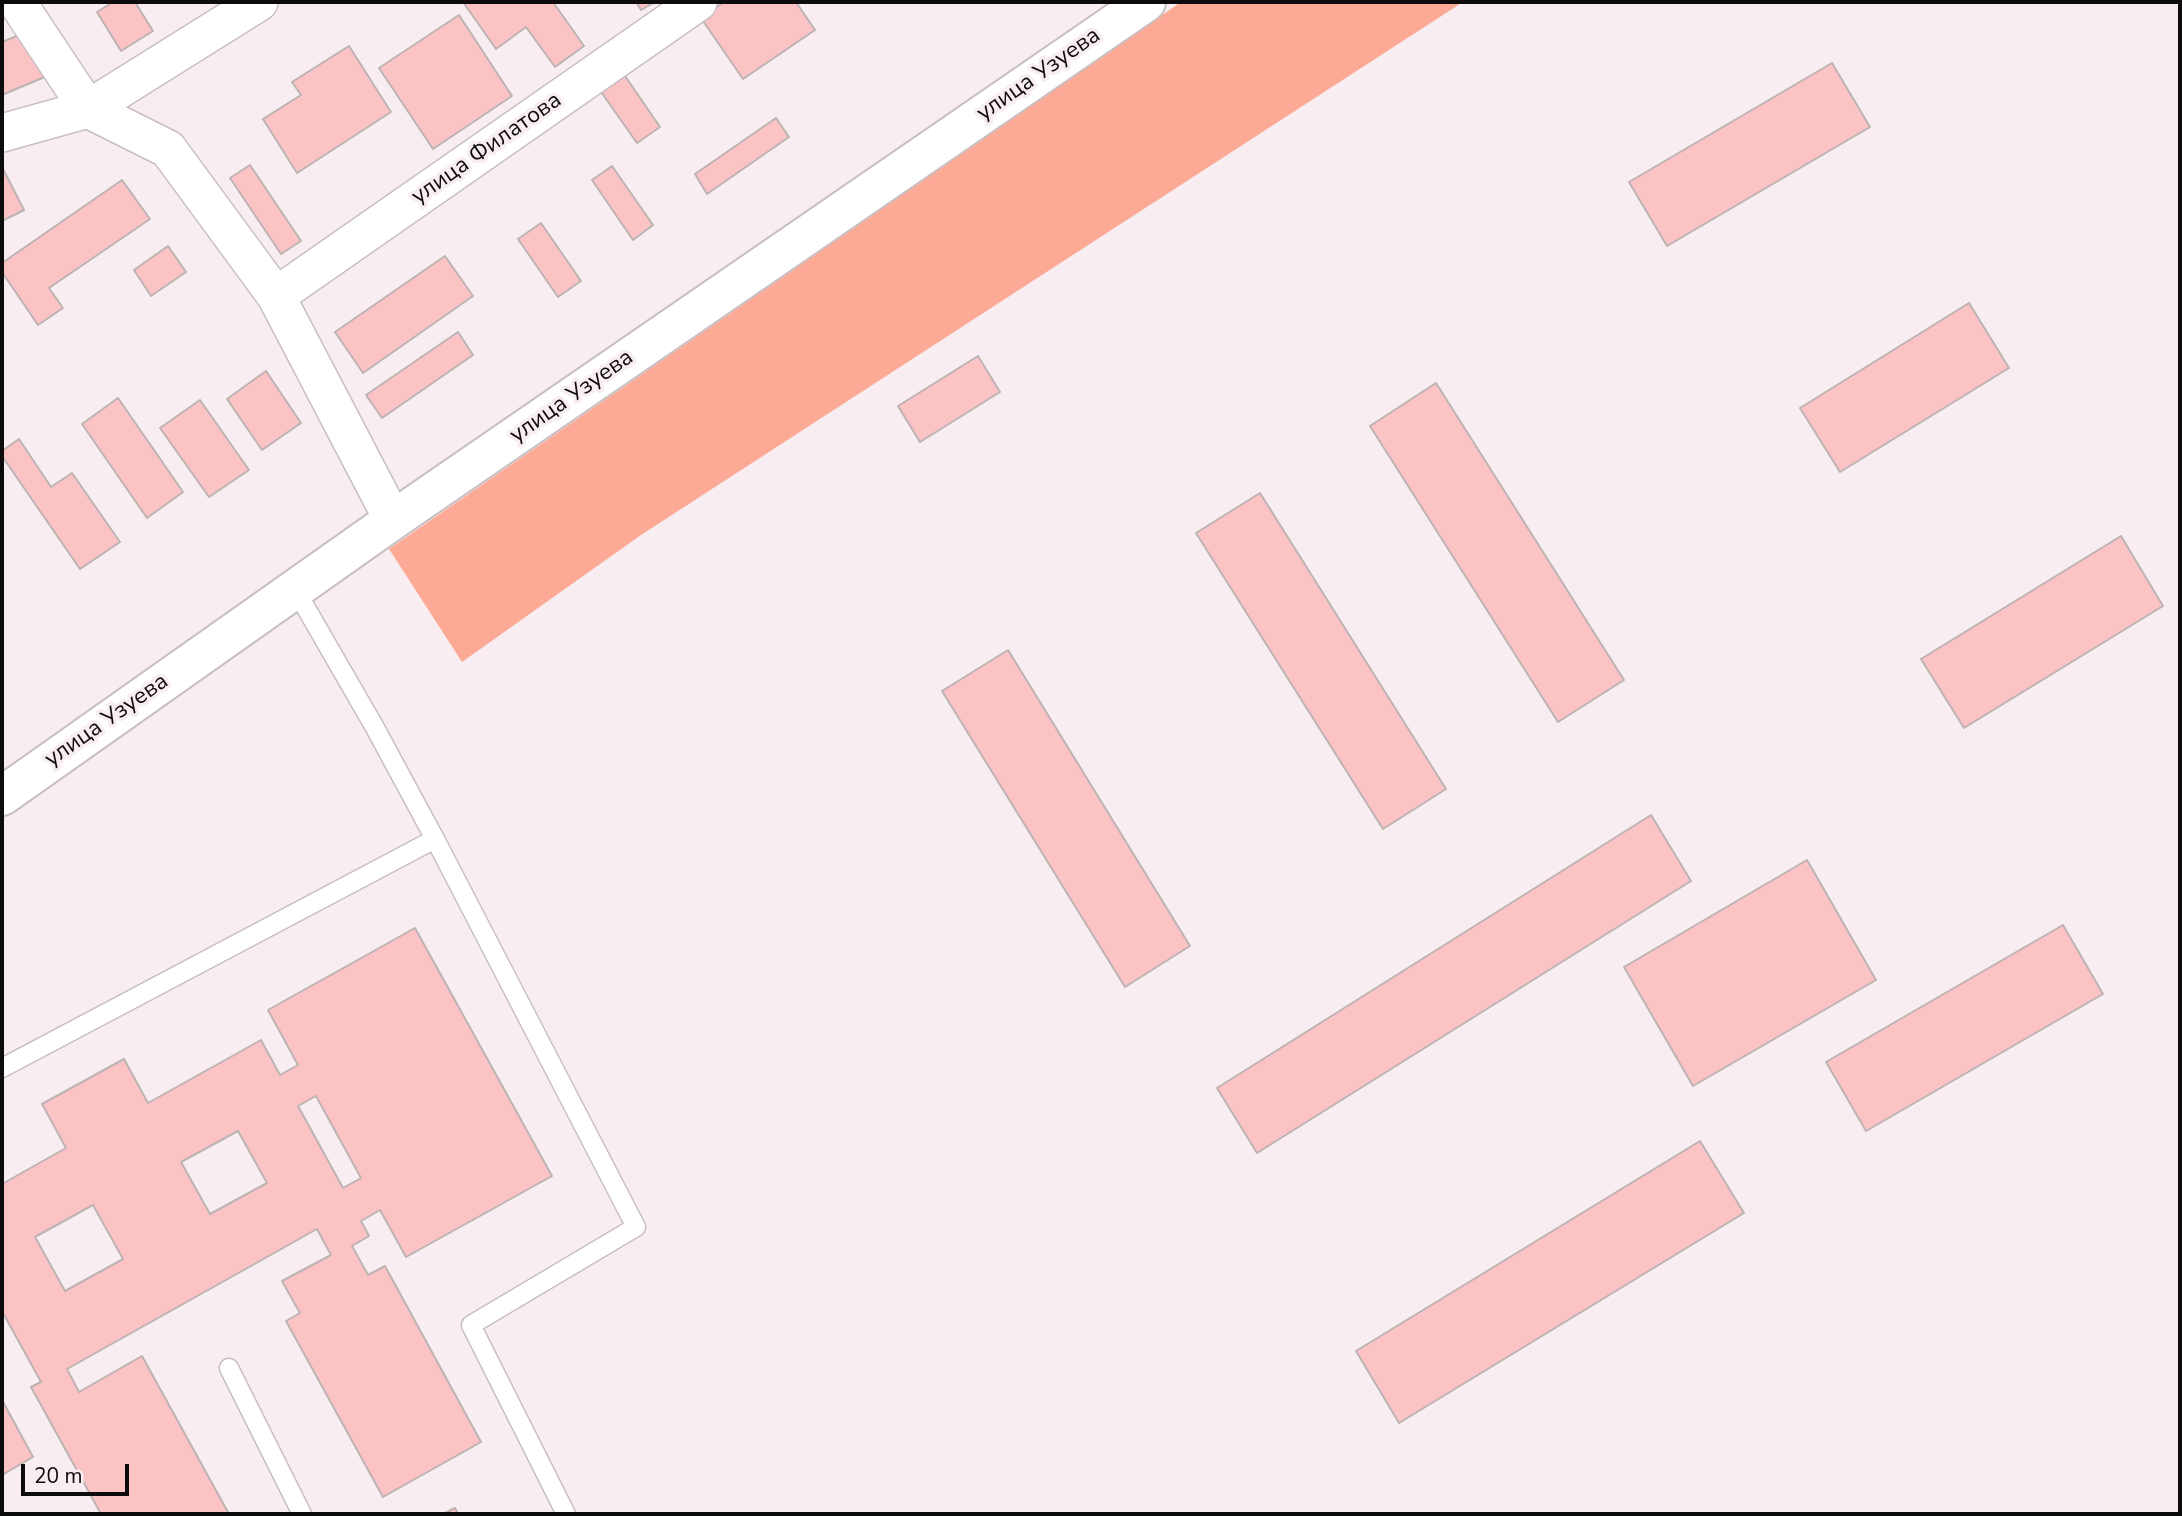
<!DOCTYPE html>
<meta charset="utf-8">
<style>
body{margin:0}
#map{position:relative;width:2182px;height:1516px;overflow:hidden;background:#f8eef1;font-family:"Nunito Sans",sans-serif}
canvas{display:block}
.frame{position:absolute;inset:0;border:4px solid #0e0b0c;pointer-events:none}
.scale{position:absolute;left:21px;top:1464px;width:108px;height:32px;box-sizing:border-box;border:4px solid #0e0b0c;border-top:0;padding-left:9px;font-size:21px;line-height:24px;white-space:nowrap;color:#0e0b0c;-webkit-text-stroke:5px #f8eef1;paint-order:stroke}
</style>
<div id="map">
<canvas width="2182" height="1516"></canvas>
<div class="frame"></div>
<div class="scale">20 m</div>
</div>
<script>
const ctx = document.querySelector('canvas').getContext('2d');
ctx.lineJoin = 'round';
function fill(path, color) {
  ctx.fillStyle = color;
  ctx.fill(path, 'evenodd');
}
function toPath(rows) {
  const path = new Path2D();
  for (const r of rows) {
    path.moveTo(r[0], r[1]);
    for (let i = 2; i < r.length; i += 2) path.lineTo(r[i], r[i + 1]);
  }
  return path;
}
function strokePath(path, color, width, dash) {
  ctx.strokeStyle = color;
  ctx.lineWidth = width;
  ctx.lineCap = dash ? 'butt' : 'round';
  ctx.setLineDash(dash || []);
  ctx.stroke(path);
}
function drawText(font, color, halo, rows, align = 'center') {
  ctx.font = font + ' "Nunito Sans",sans-serif';
  ctx.lineWidth = 7;
  ctx.setLineDash([]);
  ctx.textBaseline = 'middle';
  ctx.strokeStyle = halo;
  ctx.fillStyle = color;
  for (const [text, x, y, turn = 0] of rows) {
    ctx.save();
    ctx.translate(x, y);
    ctx.rotate((+turn || 0) * Math.PI / 180);
    ctx.textAlign = isNaN(turn) ? turn : align;
    if (halo) ctx.strokeText(text, 0, 0);
    ctx.fillText(text, 0, 0);
    ctx.restore();
  }
}
fill(toPath([
 [1181,2,1463,2,641,535,462,662,389,549]
]), '#fcaa96');
const building = toPath([
 [113,2,135,2,153,31,121,51,97,12,113,2],
 [463,2,553,2,584,46,555,67,526,27,496,49,463,2],
 [636,2,655,2,641,10,636,2],
 [724,2,796,2,815,30,743,79,701,18,724,2],
 [459,15,512,96,433,149,379,68,459,15],
 [29,31,47,76,2,95,2,42,29,31],
 [349,46,391,112,297,173,263,119,301,95,292,82,349,46],
 [1832,63,1870,127,1667,246,1629,182,1832,63],
 [623,73,660,127,637,143,599,89,623,73],
 [776,118,789,137,707,194,695,174,776,118],
 [250,165,301,241,281,254,230,178,250,165],
 [612,166,653,225,633,240,592,180,612,166],
 [2,167,24,210,2,221,2,167],
 [122,180,150,219,49,288,63,308,38,325,2,272,2,263,122,180],
 [541,223,581,281,558,297,518,239,541,223],
 [168,246,186,272,151,296,134,270,168,246],
 [445,256,473,296,363,373,335,332,445,256],
 [1969,303,2009,368,1840,472,1800,408,1969,303],
 [458,332,473,355,382,418,366,395,458,332],
 [978,356,1000,392,920,442,898,406,978,356],
 [266,371,301,423,262,450,227,399,266,371],
 [1436,383,1624,680,1558,722,1370,426,1436,383],
 [118,398,183,492,147,518,82,424,118,398],
 [200,400,249,470,209,497,160,428,200,400],
 [19,439,51,487,72,473,120,542,80,569,2,456,2,451,19,439],
 [1260,493,1446,789,1383,829,1196,533,1260,493],
 [2121,536,2163,606,1964,728,1921,659,2121,536],
 [1008,650,1190,946,1125,987,942,691,1008,650],
 [1651,815,1691,881,1257,1153,1217,1088,1651,815],
 [1807,860,1876,980,1693,1086,1624,967,1807,860],
 [2063,925,2103,994,1866,1131,1826,1062,2063,925],
 [415,928,552,1176,406,1257,380,1210,361,1221,369,1236,352,1246,368,1275,385,1266,481,1442,383,1497,286,1321,300,1313,282,1281,331,1255,317,1229,67,1369,79,1392,142,1356,229,1514,101,1514,31,1387,41,1382,2,1311,2,1184,66,1148,42,1104,124,1059,148,1103,261,1040,280,1075,298,1065,268,1010,415,928],
 [316,1096,361,1178,343,1188,298,1106,316,1096],
 [238,1131,267,1183,210,1214,181,1162,238,1131],
 [93,1205,123,1259,65,1291,35,1237,93,1205],
 [1700,1141,1744,1213,1399,1423,1356,1351,1700,1141],
 [2,1400,33,1457,2,1475,2,1400],
 [455,1508,458,1514,443,1514,455,1508]
]);
fill(building, '#fcc3c5');
strokePath(building, '#beb3b4', 2);
const lane = toPath([
 [295,589,374,726,435,839],
 [2,1068,435,839,636,1227,471,1325,566,1514],
 [229,1368,302,1514]
]);
const street = toPath([
 [17,2,88,109,168,149,276,296,393,520],
 [2,133,88,109,259,2],
 [276,296,698,2]
]);
const secondary = toPath([
 [2,796,393,520,1146,2]
]);
strokePath(lane, '#c9bfc2', 21);
strokePath(street, '#c9bfc2', 40);
strokePath(secondary, '#c9bfc2', 42);
strokePath(lane, '#fff', 18);
strokePath(street, '#fff', 37);
strokePath(secondary, '#fff', 38);
drawText('23px', '#0e0b0c', '#f8eef1', [
 ["улица Узуева",1039,75,-35],
 ["улица Филатова",487,149,-35],
 ["улица Узуева",572,397,-35],
 ["улица Узуева",107,721,-35]
]);
</script>
